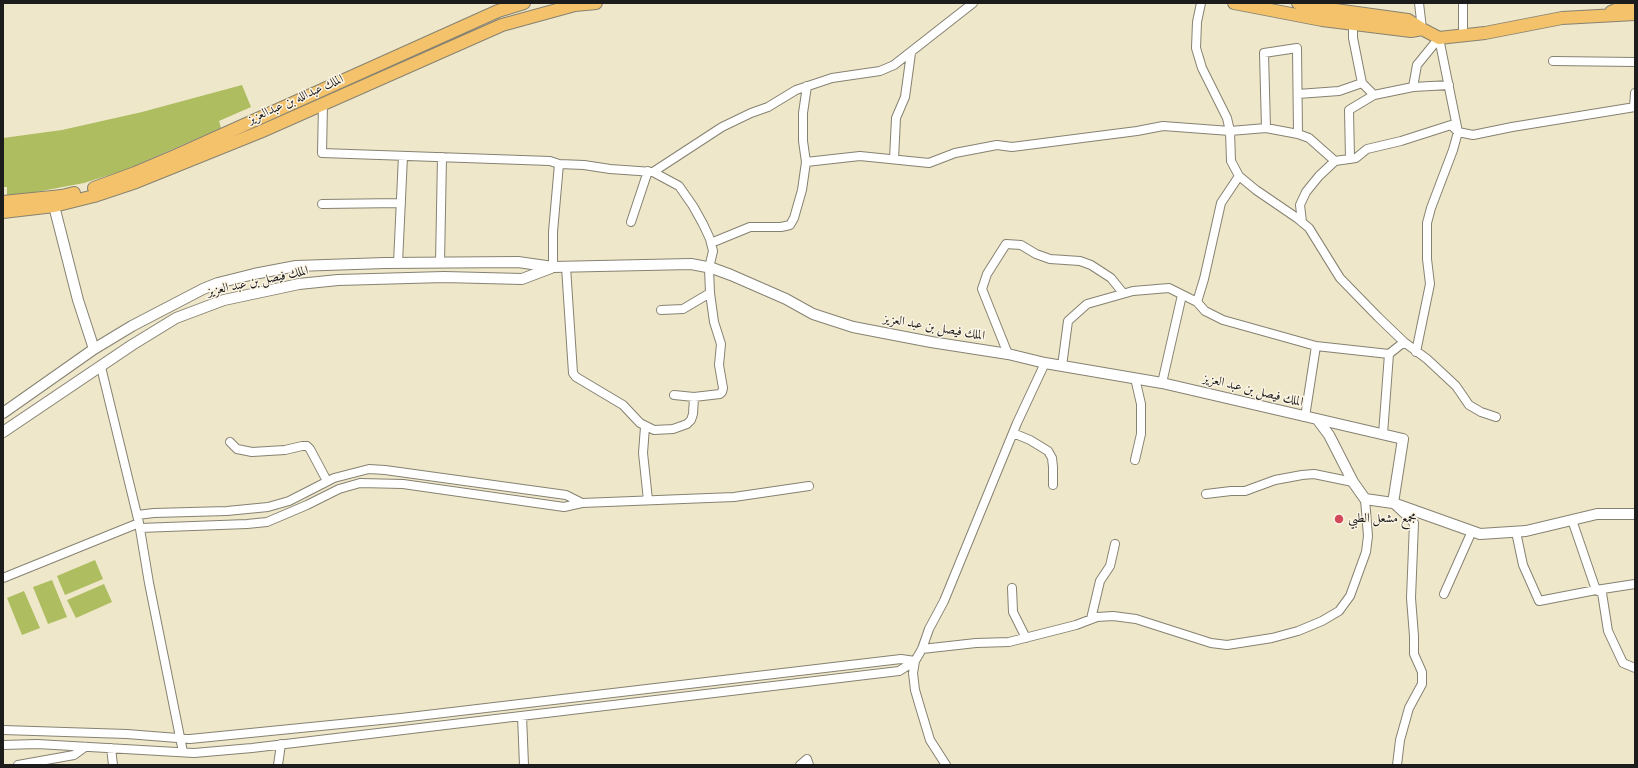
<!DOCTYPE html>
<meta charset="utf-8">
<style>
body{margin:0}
#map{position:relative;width:1638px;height:768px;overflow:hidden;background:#efe7c9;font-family:"IM FELL Double Pica",serif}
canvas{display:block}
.frame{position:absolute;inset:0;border:4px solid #1c1c1c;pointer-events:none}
</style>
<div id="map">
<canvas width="1638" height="768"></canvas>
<div class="frame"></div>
</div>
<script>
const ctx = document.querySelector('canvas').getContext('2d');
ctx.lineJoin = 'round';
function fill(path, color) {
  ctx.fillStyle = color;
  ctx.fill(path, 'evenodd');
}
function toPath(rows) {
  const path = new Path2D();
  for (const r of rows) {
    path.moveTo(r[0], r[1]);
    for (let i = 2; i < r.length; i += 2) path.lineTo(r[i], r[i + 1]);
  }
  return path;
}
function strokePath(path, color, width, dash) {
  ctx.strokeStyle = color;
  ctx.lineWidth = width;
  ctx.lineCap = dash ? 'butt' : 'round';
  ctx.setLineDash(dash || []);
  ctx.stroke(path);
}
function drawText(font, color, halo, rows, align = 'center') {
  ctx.font = font + ' "IM FELL Double Pica",Amiri,serif';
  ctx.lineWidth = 3;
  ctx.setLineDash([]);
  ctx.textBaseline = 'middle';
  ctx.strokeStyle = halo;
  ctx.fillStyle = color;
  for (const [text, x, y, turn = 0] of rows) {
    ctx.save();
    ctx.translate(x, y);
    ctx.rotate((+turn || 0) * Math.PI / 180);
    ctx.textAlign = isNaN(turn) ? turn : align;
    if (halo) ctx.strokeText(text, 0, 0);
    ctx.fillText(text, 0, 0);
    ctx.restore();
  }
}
fill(toPath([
 [242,85,251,107,219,121,221,128,125,170,84,183,25,194,7,195,7,187,3,187,3,138,62,130,142,112],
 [95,560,103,579,65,595,57,576],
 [52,580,67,617,48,624,33,587],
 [104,584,112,602,76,618,67,600],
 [24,591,40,628,22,635,7,598]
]), '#adbd60');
const minor = toPath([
 [1201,3,1197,22,1196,48,1202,68,1227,118,1230,131,1231,161,1239,176,1256,190,1297,218,1309,228,1340,278,1378,317,1404,342,1427,359,1456,386,1469,405,1481,412,1496,417],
 [1419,3,1422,29],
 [1463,35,1463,3],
 [1553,61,1635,62],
 [1362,83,1374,95],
 [1413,87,1449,85],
 [1298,94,1339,91,1362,83,1353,38,1353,24],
 [323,104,322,153,550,161,559,164],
 [1634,107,1635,93],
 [1266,128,1264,53,1297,48,1298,134],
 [894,159,896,118,905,97,911,53],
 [1350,159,1349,110,1374,95,1413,87,1417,65,1439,38],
 [1335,161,1356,158,1367,149,1401,141,1451,125,1458,132,1473,135,1512,127,1635,107],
 [806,162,860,156,929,163,955,153,997,145,1012,147,1137,131,1163,126,1230,131,1266,128,1298,134,1309,138,1335,161,1319,176,1306,192,1300,205,1302,222],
 [653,172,679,186,693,206,703,224,710,239,713,251,709,268,710,293,714,322,721,344,719,365,723,388,722,392,720,394,694,397,674,395],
 [322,204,401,203],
 [631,222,648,171],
 [711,243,750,227,781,227,790,225,794,218,802,190,806,162,803,141,803,113,807,86],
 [398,263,403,156],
 [440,263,442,157],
 [553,267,553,232,559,164,584,165,610,169,653,172,722,127,751,113,768,107,796,90,832,78,880,71,894,65,973,3],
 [566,267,573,373,576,377,623,405,640,423,654,430,673,429,687,424,691,420,693,414,694,397],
 [1197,302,1204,279,1221,203,1239,176],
 [661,310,683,309,710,293],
 [1416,352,1430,284,1427,259,1427,223,1431,208,1453,150,1458,132,1439,38],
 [1008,354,982,289,987,274,1006,244,1021,245,1036,254,1050,259,1080,261,1091,265,1111,278,1123,293],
 [1062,366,1068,321,1087,304,1133,291,1169,288,1197,302,1205,311,1223,320,1316,346,1389,354,1404,342],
 [101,367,139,523,149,583,183,752],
 [1162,383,1182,295],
 [1305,417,1316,346],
 [645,427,643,453,648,500],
 [1013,433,1030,440,1048,451,1052,458,1053,467,1053,485],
 [1383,434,1389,354],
 [230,442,237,449,252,452,285,450,302,446,307,446,310,449,327,481],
 [1135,460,1141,434,1141,404,1135,378],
 [1206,494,1231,491,1245,491,1275,480,1302,475,1314,474,1353,482],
 [582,503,734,497,809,486],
 [1395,505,1414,523,1411,598,1414,636,1414,654,1422,672,1422,684,1409,708,1400,740,1397,765],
 [137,515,154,513,227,511,268,507,289,501,334,478,369,469,385,470,566,495,582,503,564,507,403,484,360,483,339,489,307,505,267,522,247,524,140,528],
 [1516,532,1523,565,1539,601,1596,590,1572,520],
 [3,578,139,523],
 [1635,584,1596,590,1602,593,1608,631,1623,663,1635,668],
 [1012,588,1013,612,1026,638],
 [1444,594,1472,531],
 [1091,619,1100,581,1110,566,1115,544],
 [922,649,976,643,1009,642,1076,625,1097,617,1113,616,1136,619,1211,643,1227,645,1272,638,1298,631,1322,621,1339,611,1350,596,1366,552,1368,536,1365,499],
 [522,716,524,765],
 [3,730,127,734,190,739,401,718,901,659,915,661],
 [3,745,37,744,194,753,252,748,899,671,915,661],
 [111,748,113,765],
 [18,765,74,755,85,747],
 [278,765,281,744],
 [800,765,807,759,809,765],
 [946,765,930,740,920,707,915,690,913,673,915,661,922,649,929,629,944,601,1017,423,1045,363]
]);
const tertiary = toPath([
 [54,206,78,300,94,349],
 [3,413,94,349,132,326,203,289,218,283,254,274,296,266,385,263,518,262,553,267,691,264,712,268,731,275,786,299,813,314,853,327,931,342,1008,354,1045,363,1162,383,1403,439,1393,503],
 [1317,419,1329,435,1353,482,1365,499,1393,503,1480,534,1526,531,1597,514,1635,514],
 [3,432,132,345,176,318,224,300,299,284,338,280,444,277,522,279,551,268]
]);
const primary = toPath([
 [1234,3,1322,20,1411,31,1422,29],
 [1298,3,1328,9,1408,20,1422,29,1439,38,1485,33,1562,18,1635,14],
 [1611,12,1632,3],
 [94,188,135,173,175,156,498,11,524,3],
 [3,202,62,196,74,193],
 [3,212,54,206,94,196,136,182,260,132,502,25,575,5,596,3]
]);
strokePath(minor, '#868272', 10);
strokePath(tertiary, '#868272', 12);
strokePath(primary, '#868272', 14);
strokePath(minor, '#fff', 8);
strokePath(tertiary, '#fff', 10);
strokePath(primary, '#f3c26a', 12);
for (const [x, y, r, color] of [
 [1339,519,5,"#d1495b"]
]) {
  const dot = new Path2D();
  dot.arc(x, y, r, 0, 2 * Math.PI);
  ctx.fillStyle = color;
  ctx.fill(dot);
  strokePath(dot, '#fcf5e5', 1.5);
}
drawText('13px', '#1c1c1c', '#fcf5e5', [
 ["الملك عبدالله بن عبدالعزيز",296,100,-24],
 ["الملك فيصل بن عبد العزيز",258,282,-12],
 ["الملك فيصل بن عبد العزيز",934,328,10],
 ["الملك فيصل بن عبد العزيز",1253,391,14]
]);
drawText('13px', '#1c1c1c', '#fcf5e5', [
 ["مجمع مشعل الطبي",1348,519]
], 'left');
</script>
